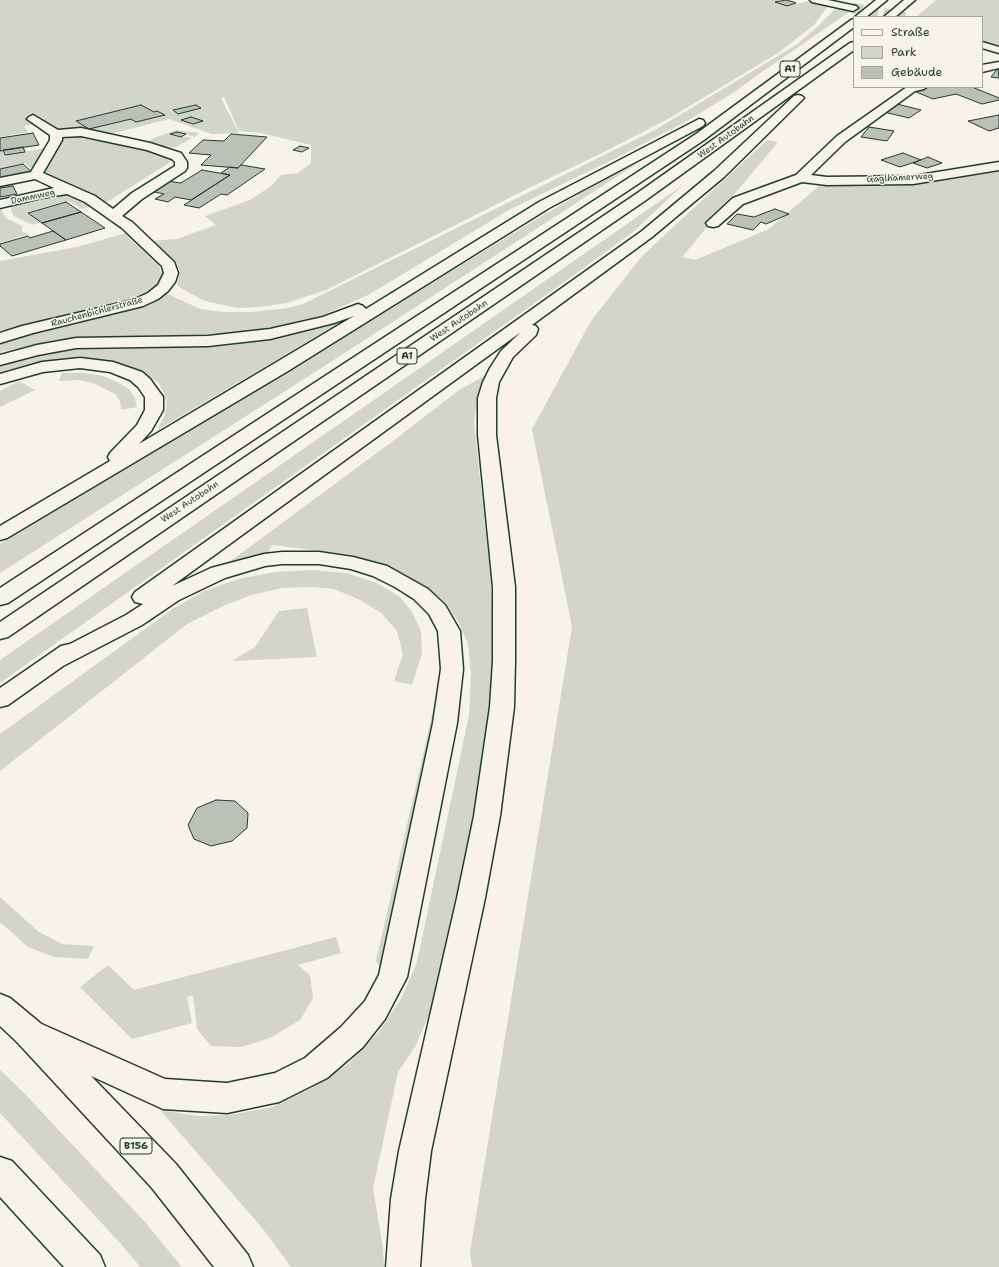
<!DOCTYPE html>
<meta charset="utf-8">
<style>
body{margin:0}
#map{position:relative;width:999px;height:1267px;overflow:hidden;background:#f7f3e8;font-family:"Shantell Sans",sans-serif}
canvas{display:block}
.legend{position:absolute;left:853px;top:16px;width:130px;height:72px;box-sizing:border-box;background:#f7f3e8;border:1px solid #a1aaa0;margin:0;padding:5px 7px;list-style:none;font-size:12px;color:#1f3d34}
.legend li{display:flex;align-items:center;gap:8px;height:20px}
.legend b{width:20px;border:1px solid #a1aaa0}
</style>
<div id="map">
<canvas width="999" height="1267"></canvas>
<ul class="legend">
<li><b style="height:5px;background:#f7f3e8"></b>Straße</li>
<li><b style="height:11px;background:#d3d5ca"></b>Park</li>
<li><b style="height:11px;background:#bbc1b6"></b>Gebäude</li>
</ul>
</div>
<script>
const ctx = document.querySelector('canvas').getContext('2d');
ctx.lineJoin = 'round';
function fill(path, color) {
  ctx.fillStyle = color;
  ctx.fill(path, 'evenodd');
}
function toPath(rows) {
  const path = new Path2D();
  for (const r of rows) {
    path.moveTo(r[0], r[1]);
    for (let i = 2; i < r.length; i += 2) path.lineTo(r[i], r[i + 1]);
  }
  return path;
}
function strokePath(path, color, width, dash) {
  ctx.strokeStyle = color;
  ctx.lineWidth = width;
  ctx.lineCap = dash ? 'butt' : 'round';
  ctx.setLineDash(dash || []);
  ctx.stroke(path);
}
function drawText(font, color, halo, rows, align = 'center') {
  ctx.font = font + ' "Shantell Sans",sans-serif';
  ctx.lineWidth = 3;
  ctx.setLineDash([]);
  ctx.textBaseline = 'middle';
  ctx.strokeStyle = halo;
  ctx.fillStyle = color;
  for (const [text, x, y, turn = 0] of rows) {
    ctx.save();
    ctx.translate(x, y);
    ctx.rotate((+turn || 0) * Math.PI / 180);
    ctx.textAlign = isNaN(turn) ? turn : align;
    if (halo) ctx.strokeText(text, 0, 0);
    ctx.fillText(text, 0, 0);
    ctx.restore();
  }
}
fill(toPath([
 [0,0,782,0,774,2,787,6,810,1,828,6,814,25,778,53,668,119,602,153,529,188,326,290,287,303,260,307,238,308,205,301,184,290,177,285,180,272,176,262,150,241,177,239,216,225,205,216,250,200,271,186,281,175,298,173,311,163,311,145,261,133,239,131,224,97,221,98,239,133,212,134,169,119,103,136,65,132,33,123,33,124,24,126,28,132,0,137],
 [936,0,999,0,999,48,982,42,982,17,916,17],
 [841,8,852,10,759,74,733,93,687,121,618,157,509,210,368,295,321,316,254,331,202,335,78,337,0,352,0,261,77,247,126,233,158,262,168,294,200,309,224,312,251,312,288,308,303,304,655,130,796,45,816,28,835,9],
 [176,130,199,133,195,137,177,132,170,134,171,135,192,138,176,147,167,148,149,144,148,142,154,138],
 [73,137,140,147,167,156,172,161,107,202,45,175,45,171,56,146,64,139],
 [767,140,778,142,682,257,695,260,769,229,820,185,948,180,999,169,999,1267,472,1267,470,1252,572,627,532,429,591,321,642,256],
 [48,148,35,172,25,163,0,169,0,151,2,151,4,155],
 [638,163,323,367,0,573,0,544,277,378,535,220,609,177],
 [683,185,633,232,574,275,0,683,0,660],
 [63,193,76,197,92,206,82,209,68,201,27,212,41,222,32,225,14,216,11,211,11,206,21,201],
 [4,206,1,210,6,218,22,226,22,232,29,234,0,243,0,207],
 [335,323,337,324,159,429,158,428,165,415,167,402,159,383,140,371,123,364,97,360,31,365,0,374,0,366,42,354,76,349,224,346,272,339],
 [62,373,85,373,103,376,117,382,129,389,135,398,137,407,121,410,120,401,115,394,93,383,79,380,59,381],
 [486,375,478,393,474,423,491,581,493,660,489,717,472,828,430,1013,415,1047,398,1072,373,1188,383,1248,384,1267,291,1267,263,1229,160,1110,197,1116,230,1115,272,1107,313,1087,349,1063,378,1033,401,999,417,962,469,715,471,674,468,644,459,623,446,603,430,589,406,575,381,564,346,554,272,545,267,555,228,563,393,441,459,390],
 [19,381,35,390,0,407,0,391],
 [312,570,346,573,377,583,400,597,412,612,421,631,422,654,412,685,394,681,403,654,397,631,381,613,360,600,334,589,311,587,282,588,251,595,223,606,187,624,0,771,0,734,174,608,204,591,238,579,275,572],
 [307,608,317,657,232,661,255,647,279,611],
 [435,702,440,703,385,964,380,967,376,961],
 [0,897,39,932,62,944,94,946,88,959,54,957,28,947,0,922],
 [336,937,341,953,298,965,310,975,313,998,300,1020,272,1037,242,1047,211,1046,197,1029,193,995,187,997,192,1023,132,1039,80,987,108,965,134,990],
 [0,1070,24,1093,145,1222,182,1267,140,1267,121,1244,0,1113]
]), '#d3d5ca');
const building = toPath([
 [786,0,794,2,796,3,787,6,775,2,786,0],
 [998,68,999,78,991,77,998,68],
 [931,87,972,87,999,98,999,100,982,104,956,94,933,99,914,91,931,87],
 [897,104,921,110,909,118,884,112,897,104],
 [141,105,154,112,157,111,165,115,136,122,131,119,89,129,76,121,141,105],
 [196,105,201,108,178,114,173,110,196,105],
 [999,115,999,128,989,131,968,121,999,115],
 [191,117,203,121,193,124,181,120,191,117],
 [869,127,894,131,887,141,861,137,869,127],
 [177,132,186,134,181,137,170,134,177,132],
 [33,133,39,145,0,151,0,138,33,133],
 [231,134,267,137,238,168,201,165,211,155,189,153,203,140,224,141,231,134],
 [300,146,309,148,302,152,293,150,300,146],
 [23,147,25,152,5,155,3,150,23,147],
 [903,153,921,160,900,167,881,160,903,153],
 [928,157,942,163,927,168,913,163,928,157],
 [23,164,32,172,0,180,0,169,23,164],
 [241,165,265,169,227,195,221,194,199,208,184,205,230,175,221,173,230,167,238,168,241,165],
 [202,170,230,175,191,200,175,197,168,202,155,199,164,194,150,191,167,181,181,183,202,170],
 [13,186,17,194,0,197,0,188,13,186],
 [66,202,81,212,42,223,28,213,66,202],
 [775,209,789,214,766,224,761,222,753,230,727,224,737,214,754,217,775,209],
 [81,212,105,228,66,240,42,223,81,212],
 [53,231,66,240,12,256,0,246,0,244,28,236,30,238,53,231],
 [216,800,235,801,248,813,247,828,232,841,211,846,194,839,188,825,197,808,216,800]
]);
fill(building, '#bbc1b6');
strokePath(building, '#1f3d34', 1);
strokePath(toPath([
 [853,8,905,17]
]), '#cccfc4', 10, [10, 5.5]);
const minor = toPath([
 [810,0,828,0,856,6,858,8,853,11,812,2,810,0],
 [982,42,999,47,999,53,982,48,982,42],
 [999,62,999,68,982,72,982,65,999,62],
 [907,87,926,87,924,89,915,91,845,142,811,175,827,177,913,176,999,162,999,170,913,184,827,185,802,182,743,204,718,226,713,227,708,226,706,223,733,198,796,175,837,136,907,87],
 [33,115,58,130,81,128,150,143,181,153,187,162,187,168,185,171,142,199,122,216,132,222,174,262,178,273,175,282,168,291,158,299,143,306,33,333,0,343,0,333,22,326,133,300,148,293,158,285,164,273,162,266,122,228,85,202,67,194,41,198,0,208,0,200,54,188,35,179,0,186,0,178,31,172,50,140,50,135,27,119,29,117,33,115],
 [81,136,147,150,172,159,175,162,175,166,132,193,113,209,95,196,43,173,62,140,62,137,81,136]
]);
const major = toPath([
 [0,994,10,998,39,1022,176,1164,248,1255,253,1267,214,1267,152,1188,17,1042,0,1026,0,994],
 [0,1157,12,1161,100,1255,105,1267,64,1267,0,1197,0,1157]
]);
const highway = toPath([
 [876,0,887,0,866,17,855,17,876,0],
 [904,0,915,0,895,17,884,17,904,0],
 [854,19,854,27,704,140,8,603,0,605,0,588,696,134,851,20,854,19],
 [854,42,854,50,646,200,8,637,0,639,0,622,636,194,850,43,854,42],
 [798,95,802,96,804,98,802,100,724,177,652,237,532,325,536,326,538,329,536,335,513,357,499,382,496,398,496,435,515,587,515,661,514,707,500,816,485,898,431,1151,425,1199,420,1267,386,1267,391,1199,399,1151,457,898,474,816,490,707,493,661,493,587,478,435,478,398,483,382,490,368,501,351,521,332,172,586,211,568,264,554,282,552,319,552,353,557,387,566,428,589,445,605,460,631,463,669,457,723,407,977,385,1019,363,1047,327,1078,279,1102,227,1113,163,1109,17,1042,13,1032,17,1022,28,1018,165,1079,227,1083,275,1073,305,1058,341,1027,365,1001,379,975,433,723,441,669,438,631,429,614,414,599,395,587,373,576,351,569,319,564,282,564,265,566,225,578,179,600,142,625,63,666,8,705,0,707,0,688,61,646,70,644,126,615,143,604,135,602,132,597,135,592,642,231,714,171,794,96,798,95],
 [699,119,703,120,705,123,703,126,549,208,288,371,7,538,0,540,0,526,110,461,108,457,110,453,137,425,145,410,145,397,138,387,130,380,110,372,80,368,43,372,0,384,0,374,42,362,80,358,113,362,142,372,150,379,163,397,163,410,151,431,139,444,354,316,334,323,270,339,208,346,76,348,38,355,0,365,0,355,37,345,76,338,208,336,270,329,323,317,358,304,363,306,366,309,539,202,699,119]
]);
strokePath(minor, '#1f3d34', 3);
strokePath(major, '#1f3d34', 3);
strokePath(highway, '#1f3d34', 3);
fill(minor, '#f7f3e8');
fill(major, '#f7f3e8');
fill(highway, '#f7f3e8');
drawText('9px', '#1f3d34', '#f7f3e8', [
 ["West Autobahn",726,137,-36],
 ["Gaglhamerweg",900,178,-3],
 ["Dammweg",33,197,-12],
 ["Rauchenbichlerstraße",97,312,-15],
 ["West Autobahn",459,321,-34],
 ["West Autobahn",190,502,-34]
]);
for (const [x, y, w] of [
 [790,69,20],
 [407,356,20],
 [136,1146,32]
]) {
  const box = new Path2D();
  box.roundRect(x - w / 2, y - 8, w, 16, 3);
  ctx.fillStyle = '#f7f3e8';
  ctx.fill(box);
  strokePath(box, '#1f3d34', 1);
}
drawText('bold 10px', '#1f3d34', null, [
 ["A1",790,69],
 ["A1",407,356],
 ["B156",136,1146]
]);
</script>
